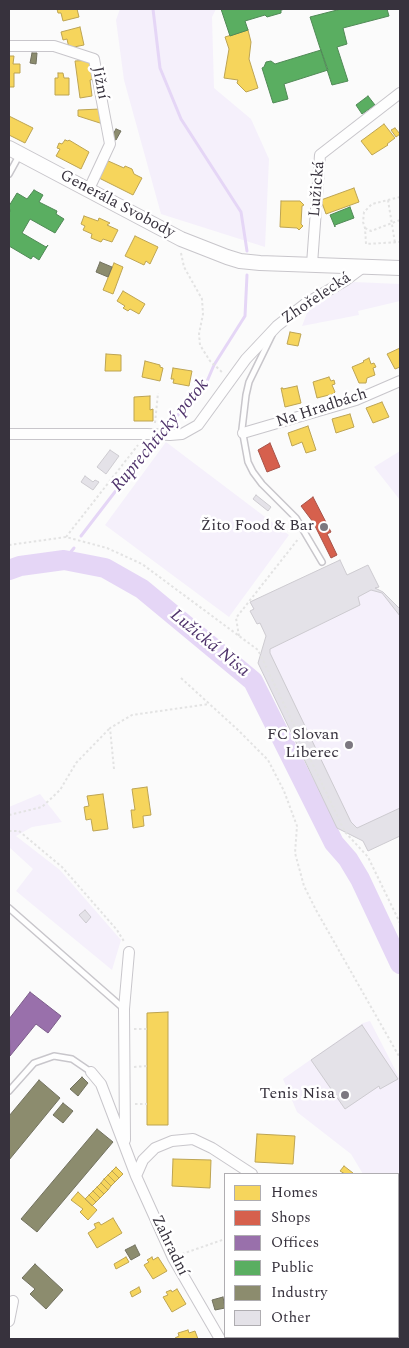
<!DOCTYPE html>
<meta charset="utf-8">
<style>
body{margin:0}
#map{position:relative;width:409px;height:1348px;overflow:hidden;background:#fbfbfb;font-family:Spectral,serif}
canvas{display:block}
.frame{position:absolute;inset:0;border:10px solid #37323d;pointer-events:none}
.legend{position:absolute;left:224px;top:1173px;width:175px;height:165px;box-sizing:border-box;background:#fff;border:1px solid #afadb1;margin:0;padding:6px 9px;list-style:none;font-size:15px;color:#37323d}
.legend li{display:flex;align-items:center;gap:10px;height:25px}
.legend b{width:25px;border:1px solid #afadb1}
</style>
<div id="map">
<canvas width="409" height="1348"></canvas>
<div class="frame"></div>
<ul class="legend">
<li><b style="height:14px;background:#f6d55c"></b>Homes</li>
<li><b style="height:14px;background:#d6604d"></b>Shops</li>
<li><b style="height:14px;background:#9970ab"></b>Offices</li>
<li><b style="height:14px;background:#5aae61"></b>Public</li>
<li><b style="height:14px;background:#8c8c6e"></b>Industry</li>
<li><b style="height:14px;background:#e4e2e8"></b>Other</li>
</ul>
</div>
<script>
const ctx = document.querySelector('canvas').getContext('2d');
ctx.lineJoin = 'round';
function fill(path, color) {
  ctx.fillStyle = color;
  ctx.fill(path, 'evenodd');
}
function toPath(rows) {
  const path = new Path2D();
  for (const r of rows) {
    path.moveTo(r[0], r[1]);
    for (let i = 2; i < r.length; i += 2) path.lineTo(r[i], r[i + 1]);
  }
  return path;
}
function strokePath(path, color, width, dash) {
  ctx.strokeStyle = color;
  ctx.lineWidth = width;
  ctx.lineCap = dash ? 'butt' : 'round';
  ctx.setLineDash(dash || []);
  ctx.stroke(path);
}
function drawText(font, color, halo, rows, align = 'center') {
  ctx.font = font + ' Spectral,serif';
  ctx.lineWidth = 5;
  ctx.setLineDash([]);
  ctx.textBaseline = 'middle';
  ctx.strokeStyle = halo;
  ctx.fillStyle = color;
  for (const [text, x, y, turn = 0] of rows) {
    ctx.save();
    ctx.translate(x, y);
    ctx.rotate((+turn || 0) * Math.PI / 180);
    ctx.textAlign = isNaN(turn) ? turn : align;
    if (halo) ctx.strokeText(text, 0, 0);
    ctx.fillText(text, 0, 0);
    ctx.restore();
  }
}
fill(toPath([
 [120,9,216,9,212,17,214,88,251,119,269,159,265,247,161,214,124,80,116,20],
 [354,282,400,284,400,301,358,311,359,315,302,326,307,313,319,302],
 [166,442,289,535,229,617,105,525],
 [400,451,400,500,374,467],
 [340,560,347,575,368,565,379,587,376,589,383,592,400,609,400,836,368,851,363,841,337,828,258,663,266,636,260,624,257,624,250,611,253,609,250,602],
 [40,794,62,822,32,827,16,836,60,870,121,940,112,970,16,891,33,869,9,847,9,807],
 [370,1021,400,1079,400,1201,398,1200,398,1174,363,1174,351,1154,297,1112,283,1079,363,1023]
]), '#f5f0fb');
const homes = toPath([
 [57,9,77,9,79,17,63,21,61,13,58,13,57,9],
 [80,27,84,45,69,48,67,39,63,40,61,32,80,27],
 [248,30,251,42,249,59,258,88,246,92,237,83,238,80,224,78,229,49,225,37,248,30],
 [9,56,14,56,13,64,20,64,20,73,14,73,14,87,9,87,9,56],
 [91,60,94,79,90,80,92,96,80,98,75,61,91,60],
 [58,73,63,73,64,78,69,78,69,95,55,95,55,78,58,78,58,73],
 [100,109,103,124,78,116,78,110,100,109],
 [9,116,33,128,25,143,9,135,9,116],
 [384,124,395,138,387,144,388,145,372,155,361,141,384,124],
 [395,128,400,134,396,137,391,130,395,128],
 [65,140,68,141,69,140,89,152,81,169,56,156,60,149,57,148,59,143,62,144,65,140],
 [106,160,124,168,125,166,132,169,134,174,142,178,133,195,97,177,106,160],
 [354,188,359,202,326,214,321,200,354,188],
 [281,201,300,201,304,205,302,206,301,224,303,226,299,230,297,228,280,227,281,201],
 [84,216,98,221,99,218,110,223,107,225,118,230,112,242,103,239,101,242,91,238,92,234,83,230,85,226,81,224,84,216],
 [135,236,158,247,150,264,146,261,144,265,125,256,135,236],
 [114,263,123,267,113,294,103,290,114,263],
 [123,291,145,304,139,314,130,309,128,311,123,308,125,306,117,301,123,291],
 [290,332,301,334,298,346,287,344,290,332],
 [400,348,400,367,395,369,387,354,400,348],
 [106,354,121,355,121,371,105,371,106,354],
 [369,358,371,364,374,363,376,367,373,368,375,375,367,378,366,383,359,383,352,367,364,362,363,361,369,358],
 [145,361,160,365,160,367,163,368,160,381,142,377,145,361],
 [173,368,192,371,189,386,173,383,174,379,171,379,173,368],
 [329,377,331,381,334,380,335,384,332,385,335,392,333,394,317,398,313,382,329,377],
 [297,386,301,403,285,407,281,388,283,388,283,389,297,386],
 [150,396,150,410,153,409,153,421,134,421,134,397,150,396],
 [382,402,389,417,373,423,366,408,382,402],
 [350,414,354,427,336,433,332,419,350,414],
 [308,426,316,450,306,453,302,442,292,446,288,433,308,426],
 [147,787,151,815,143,816,144,826,133,828,131,810,135,810,132,789,147,787],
 [103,794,108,829,93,831,91,819,86,820,84,807,89,806,87,796,103,794],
 [168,1012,168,1125,147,1125,147,1013,168,1012],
 [257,1134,295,1136,293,1164,255,1162,257,1134],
 [173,1159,211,1160,210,1188,172,1186,173,1159],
 [344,1166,353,1173,352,1174,345,1174,340,1171,344,1166],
 [116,1167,123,1174,119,1178,112,1171,116,1167],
 [112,1171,119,1178,115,1182,108,1175,112,1171],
 [108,1175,115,1182,111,1186,104,1179,108,1175],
 [104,1179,111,1186,108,1190,101,1183,104,1179],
 [101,1183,108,1190,104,1194,97,1187,101,1183],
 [97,1187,104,1194,100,1198,93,1191,97,1187],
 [93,1191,100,1198,96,1202,89,1195,93,1191],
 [78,1192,97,1210,88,1220,80,1212,83,1209,71,1200,78,1192],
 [89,1195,96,1202,92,1206,85,1199,89,1195],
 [113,1218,122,1233,97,1248,88,1233,96,1228,94,1224,99,1222,101,1225,113,1218],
 [398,1223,400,1223,400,1251,398,1251,398,1223],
 [126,1257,129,1262,116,1269,114,1264,126,1257],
 [152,1257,153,1260,158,1257,167,1271,153,1279,144,1265,149,1262,147,1260,152,1257],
 [139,1287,141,1292,132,1297,130,1292,139,1287],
 [177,1289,186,1304,172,1312,163,1297,168,1295,166,1292,171,1290,172,1292,177,1289],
 [188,1330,189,1333,195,1331,198,1339,176,1339,175,1338,179,1336,178,1333,188,1330]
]);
fill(homes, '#f6d55c');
strokePath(homes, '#bda453', 1);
const shops = toPath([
 [270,443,280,467,267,472,258,450,270,443],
 [313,497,331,532,327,534,337,555,331,558,313,522,301,506,313,497]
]);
fill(shops, '#d6604d');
strokePath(shops, '#a65248', 1);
const offices = toPath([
 [30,992,61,1016,48,1033,36,1024,10,1056,9,1019,30,992]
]);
fill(offices, '#9970ab');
strokePath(offices, '#7c5d8a', 1);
const public = toPath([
 [221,9,286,9,281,10,281,13,267,17,265,15,245,21,248,30,230,36,221,9],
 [341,9,387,9,389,16,343,28,347,44,337,47,348,81,332,85,310,17,341,9],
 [321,50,328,70,284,84,288,99,273,103,262,68,264,67,266,62,271,61,275,64,321,50],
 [368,96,375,105,362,114,356,105,368,96],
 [34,190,43,195,39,202,57,211,56,214,64,219,55,233,30,219,22,233,46,247,48,245,39,260,33,256,31,259,9,246,9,214,10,211,9,206,17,193,27,199,34,190],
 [350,207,354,218,335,225,335,227,330,215,350,207]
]);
fill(public, '#5aae61');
strokePath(public, '#508956', 1);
const industry = toPath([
 [32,53,37,53,36,64,30,63,32,53],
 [116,129,121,131,116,140,111,138,116,129],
 [100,262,112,267,108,277,96,272,100,262],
 [82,1077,88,1083,78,1096,70,1089,82,1077],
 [39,1080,60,1098,9,1160,9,1116,39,1080],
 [63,1103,73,1111,63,1123,53,1115,63,1103],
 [97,1129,113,1142,37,1232,21,1219,97,1129],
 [135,1245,140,1255,131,1260,125,1250,135,1245],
 [35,1264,63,1290,46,1309,30,1294,35,1289,22,1278,35,1264],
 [223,1297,225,1308,215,1310,212,1300,223,1297]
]);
fill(industry, '#8c8c6e');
strokePath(industry, '#72715f', 1);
strokePath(toPath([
 [153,9,160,68,181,119,241,212,247,251],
 [162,432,205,386,214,365,245,316,247,275],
 [81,536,158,436],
 [64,560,74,548]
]), '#e5d6f6', 3);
strokePath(toPath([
 [9,570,20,566,64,560,105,568,142,589,253,681,334,843,348,859,360,879,400,964]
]), '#e5d6f6', 20);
const building = toPath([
 [110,450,119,456,106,474,97,467,110,450],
 [85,476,93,482,95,480,99,482,93,490,81,482,85,476],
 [256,495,271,507,268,511,253,499,256,495],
 [340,560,347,575,368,565,379,587,375,588,383,592,400,609,400,616,382,593,371,590,358,597,360,605,270,649,270,653,351,822,357,828,400,808,400,836,368,851,363,841,337,828,258,663,266,636,260,623,257,624,250,611,254,609,250,602,340,560],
 [85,910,91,917,86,923,79,915,85,910],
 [362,1025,398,1079,380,1089,379,1086,345,1109,311,1060,362,1025]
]);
fill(building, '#e4e2e8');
strokePath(building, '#cdcbd0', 1);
const service = toPath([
 [9,174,20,154],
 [272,335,249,382,246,395,242,429,248,462,253,472,262,484,296,518,322,562],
 [9,908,123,1008],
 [9,1091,34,1063,54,1056,72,1059,91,1072]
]);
const minor = toPath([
 [9,46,54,46,94,59,110,144,89,189],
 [312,264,320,155,400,93],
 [243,433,356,400,400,381],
 [9,434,147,434,170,435,182,434,198,425,246,359,277,326,305,304,346,280,362,268],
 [91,1072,101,1084,136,1176,173,1258,220,1339],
 [125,1140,124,1009,129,952],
 [136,1176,143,1160,155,1148,172,1141,193,1139,212,1148,252,1174],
 [9,1321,13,1301],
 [394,1337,395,1339]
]);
const secondary = toPath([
 [9,148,181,239,227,257,240,261,260,263,400,268]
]);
strokePath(service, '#c8c6cb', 8);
strokePath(minor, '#c8c6cb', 12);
strokePath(secondary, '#c8c6cb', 16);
strokePath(toPath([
 [400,197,372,204,364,212,363,222,365,228,366,244,400,242],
 [388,200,395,243],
 [365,228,371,231,400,220],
 [181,253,184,267,202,299,203,314,199,334,200,345,210,361,223,373],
 [155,423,158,393],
 [66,537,138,445],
 [9,545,66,537,107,548,142,564,258,650,345,832,368,857,400,923],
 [239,636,236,618,299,538],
 [181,678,238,730,268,760,284,791,297,826,295,853,304,886,316,910,400,1058],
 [114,769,110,728,132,715,209,704],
 [9,815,42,807,60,790,76,763,110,728],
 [9,831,19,831,62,867,117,930,125,943],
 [134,1029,147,1029],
 [134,1067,147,1066],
 [135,1104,147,1104],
 [182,1254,225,1239]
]), '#e3e3e3', 2, [2.5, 2.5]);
strokePath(service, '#fefefe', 5);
strokePath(minor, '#fefefe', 10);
strokePath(secondary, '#fefefe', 14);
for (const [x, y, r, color] of [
 [324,527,5,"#7c7880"],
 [349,745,5,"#7c7880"],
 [345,1095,5,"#7c7880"]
]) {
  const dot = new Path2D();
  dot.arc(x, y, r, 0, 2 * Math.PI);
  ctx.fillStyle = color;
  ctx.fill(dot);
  strokePath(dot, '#fff', 2);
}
drawText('16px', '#37323d', '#fff', [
 ["Jižní",99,83,79],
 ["Lužická",318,189,-85],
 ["Generála Svobody",117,205,28],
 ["Zhořelecká",317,299,-34],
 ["Na Hradbách",322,409,-18],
 ["Zahradní",169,1246,64]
]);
drawText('16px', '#37323d', '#fff', [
 ["Žito Food & Bar",314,527],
 ["FC Slovan",339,736],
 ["Liberec",339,754],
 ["Tenis Nisa",335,1095]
], 'right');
drawText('italic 18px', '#50346c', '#fff', [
 ["Ruprechtický potok",161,436,-50],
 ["Lužická Nisa",209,644,39]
]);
</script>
